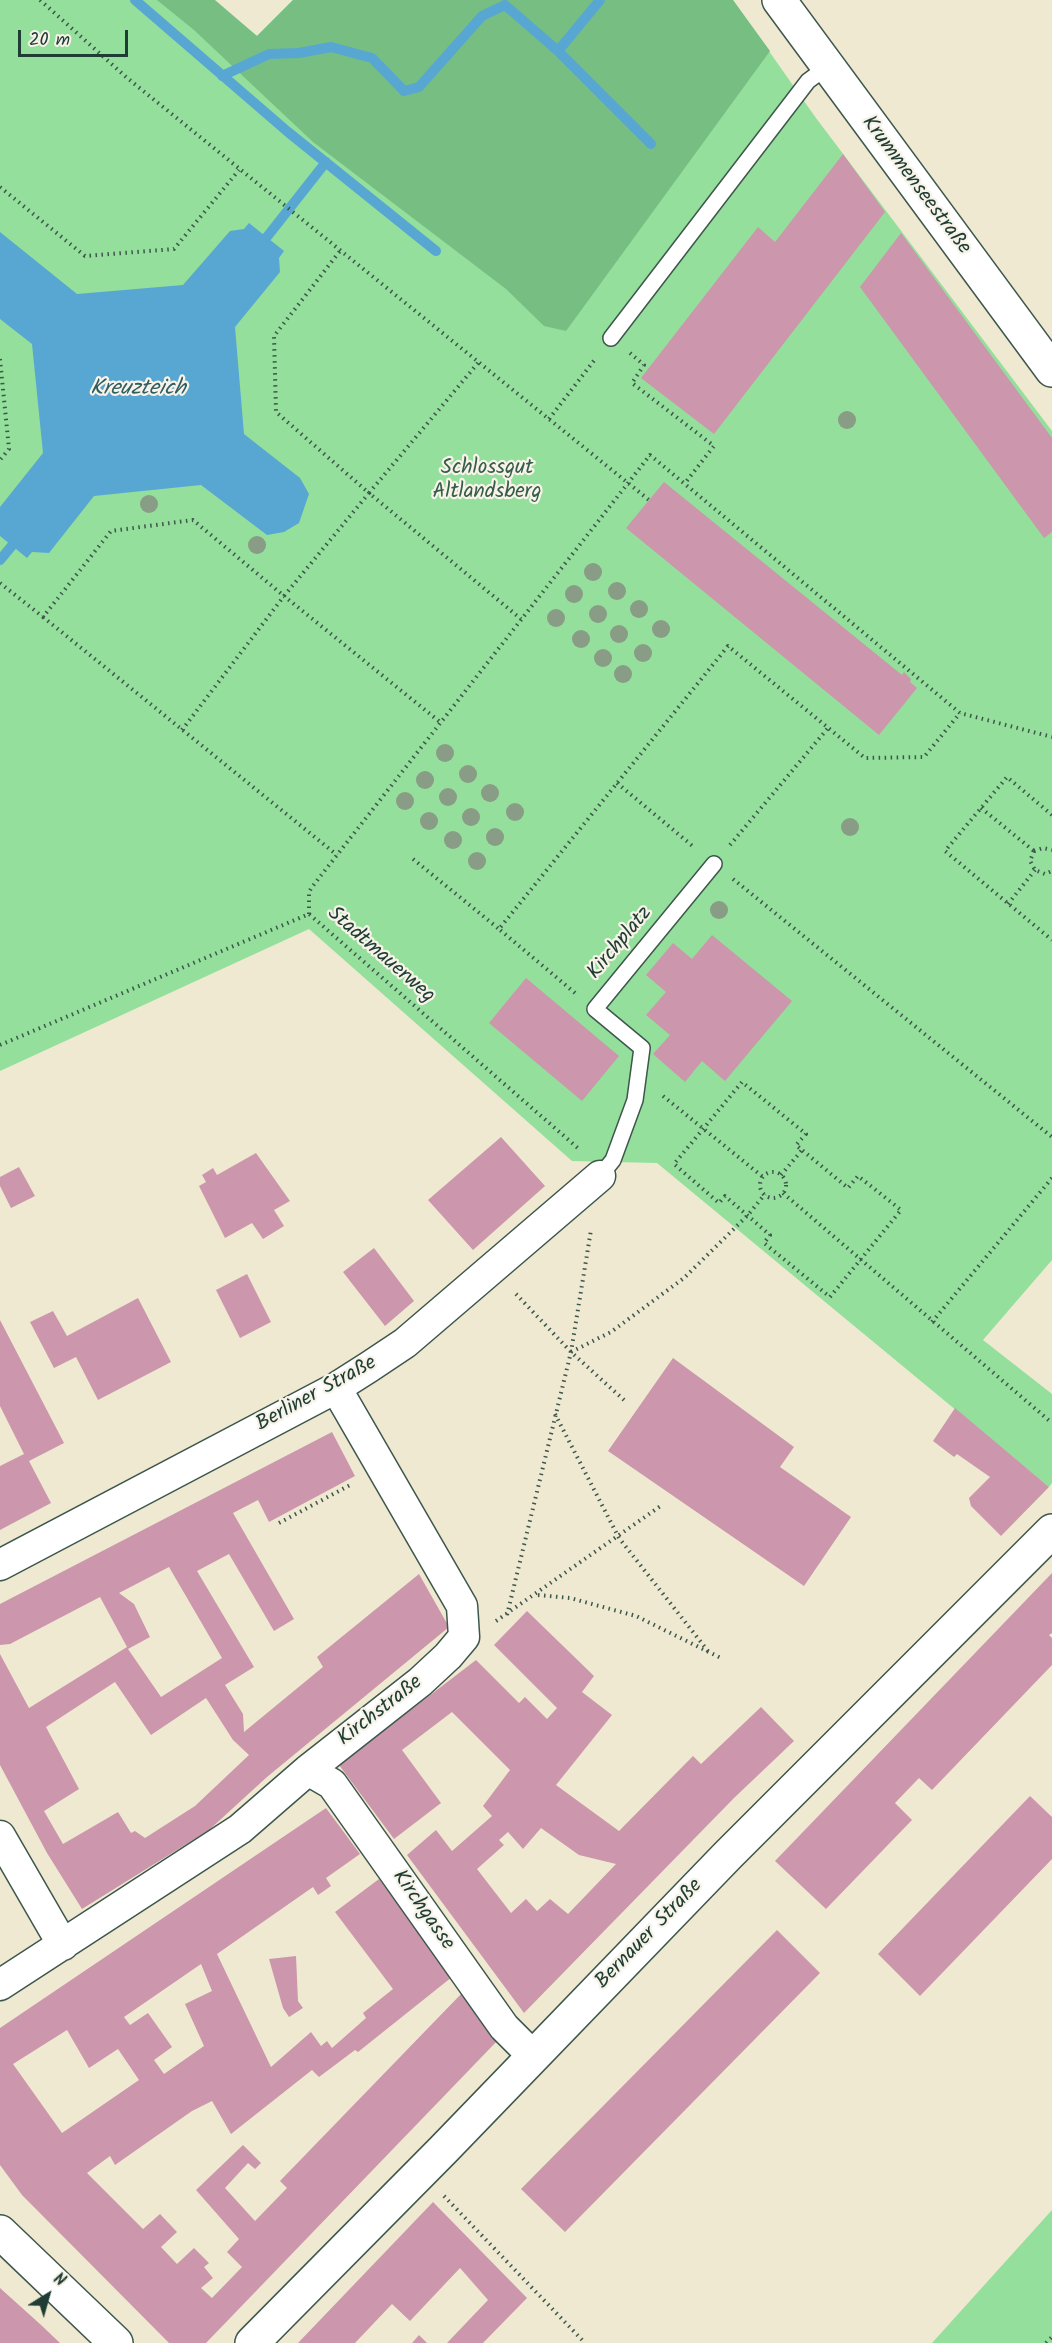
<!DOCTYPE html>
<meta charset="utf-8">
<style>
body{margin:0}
#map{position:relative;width:1052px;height:2343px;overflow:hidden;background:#efe9d1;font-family:Kalam,sans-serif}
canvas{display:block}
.north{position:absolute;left:18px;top:2265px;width:60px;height:60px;-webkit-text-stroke:4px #f7f3e8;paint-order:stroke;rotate:37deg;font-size:16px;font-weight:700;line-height:24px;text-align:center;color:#1f3d34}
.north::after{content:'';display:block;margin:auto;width:21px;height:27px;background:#1f3d34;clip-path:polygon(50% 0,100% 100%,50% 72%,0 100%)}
.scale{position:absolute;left:18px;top:30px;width:110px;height:27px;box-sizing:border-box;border:3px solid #1f3d34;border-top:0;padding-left:8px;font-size:18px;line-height:21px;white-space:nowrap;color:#1f3d34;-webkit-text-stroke:4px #f7f3e8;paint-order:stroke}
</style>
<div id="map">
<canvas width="1052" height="2343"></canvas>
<div class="north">N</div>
<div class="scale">20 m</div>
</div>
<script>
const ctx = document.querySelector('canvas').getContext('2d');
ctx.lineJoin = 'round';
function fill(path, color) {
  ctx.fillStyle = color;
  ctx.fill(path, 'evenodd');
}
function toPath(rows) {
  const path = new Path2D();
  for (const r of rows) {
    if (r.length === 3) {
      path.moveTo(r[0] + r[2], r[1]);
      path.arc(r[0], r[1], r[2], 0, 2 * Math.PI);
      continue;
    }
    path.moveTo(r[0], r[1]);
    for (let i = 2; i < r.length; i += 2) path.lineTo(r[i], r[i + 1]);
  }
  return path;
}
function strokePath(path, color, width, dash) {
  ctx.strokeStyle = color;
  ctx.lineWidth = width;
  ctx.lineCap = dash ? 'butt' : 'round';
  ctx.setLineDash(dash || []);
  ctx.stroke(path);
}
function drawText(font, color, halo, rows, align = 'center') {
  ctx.font = font + ' Kalam,sans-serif';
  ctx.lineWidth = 4.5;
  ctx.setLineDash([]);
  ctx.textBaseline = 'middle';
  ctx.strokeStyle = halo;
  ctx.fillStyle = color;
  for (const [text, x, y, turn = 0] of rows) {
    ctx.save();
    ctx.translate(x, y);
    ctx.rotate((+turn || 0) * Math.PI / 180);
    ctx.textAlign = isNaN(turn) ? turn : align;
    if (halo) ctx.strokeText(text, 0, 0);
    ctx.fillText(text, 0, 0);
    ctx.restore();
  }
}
fill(toPath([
 [0,0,213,0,257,36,293,0,733,0,816,118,1052,431,1052,1260,983,1340,1052,1394,1052,1483,1049,1487,657,1163,572,1161,309,929,0,1071],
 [1052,2210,1052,2343,932,2343]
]), '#94df9b');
fill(toPath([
 [157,0,215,0,257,36,293,0,733,0,770,51,566,331,544,326,506,289,313,142,194,30]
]), '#77be83');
fill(toPath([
 [249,223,284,251,279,258,280,272,235,327,244,434,300,478,309,494,299,523,284,532,267,535,201,485,94,496,49,553,32,552,27,558,0,536,0,507,43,453,32,344,0,319,0,232,77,294,183,285,230,231,244,229]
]), '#58a7d2');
strokePath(toPath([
 [135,0,288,132,436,251],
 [558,51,600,0],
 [222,76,269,54,299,53,331,47,372,58,404,91,419,87,482,16,505,5,558,51,651,144],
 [259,247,326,162],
 [0,560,20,536]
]), '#58a7d2', 10);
fill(toPath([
 [843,154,885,212,714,434,641,378,758,227,775,242],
 [901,233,1052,438,1052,532,1044,538,860,287],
 [664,482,902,675,904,672,911,679,910,682,917,688,879,735,626,528],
 [712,935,792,1001,725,1081,702,1061,685,1082,653,1054,670,1035,646,1015,666,992,646,975,673,943,692,959],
 [526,978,619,1056,582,1101,489,1023],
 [501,1137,545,1186,473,1250,428,1200],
 [256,1153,290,1201,274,1210,284,1226,263,1239,252,1223,225,1238,199,1186,206,1182,202,1175,213,1168,217,1175],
 [19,1167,35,1196,11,1208,0,1186,0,1177],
 [374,1248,414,1301,385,1326,343,1272],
 [247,1274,271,1322,240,1338,216,1290],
 [138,1298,171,1362,98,1400,76,1357,54,1368,30,1322,53,1311,67,1336],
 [0,1320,64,1443,29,1461,51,1503,0,1530,0,1466,24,1454,0,1406],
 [673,1358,794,1447,780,1467,851,1517,804,1586,608,1451],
 [955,1408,1049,1487,1001,1536,971,1506,969,1498,990,1477,957,1454,954,1457,933,1441],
 [332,1432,355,1476,269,1522,258,1500,233,1513,294,1619,274,1631,229,1554,197,1571,254,1667,225,1685,243,1714,244,1732,323,1667,317,1657,419,1574,449,1627,267,1777,209,1830,82,1909,47,1853,0,1765,0,1654,29,1708,127,1647,100,1597,10,1644,0,1645,0,1604],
 [169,1567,222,1658,161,1697,128,1649,150,1637,134,1604,119,1593],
 [115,1682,151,1735,206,1698,233,1740,249,1755,195,1806,145,1838,135,1831,131,1833,118,1812,63,1844,44,1811,79,1789,46,1727],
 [1052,1573,1052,1633,1049,1635,1052,1638,1052,1665,932,1790,919,1778,895,1803,912,1820,826,1909,775,1861],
 [527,1611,594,1676,582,1692,612,1715,556,1785,619,1831,693,1756,701,1764,761,1707,794,1741,734,1798,524,2013,407,1855,436,1830,452,1851,492,1816,483,1806,510,1770,452,1712,402,1750,441,1803,394,1839,339,1765,476,1660,519,1703,525,1697,547,1719,557,1708,494,1645],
 [541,1828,579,1855,616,1864,568,1914,550,1899,537,1911,526,1899,511,1913,477,1869,504,1845,499,1840,508,1832,523,1849],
 [1030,1796,1052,1817,1052,1859,920,1996,878,1954],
 [326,1808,360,1854,326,1878,331,1886,318,1895,313,1887,217,1954,271,2067,311,2032,321,2046,327,2041,332,2048,366,2018,363,2013,393,1989,335,1912,379,1879,452,1977,358,2052,355,2050,319,2077,312,2070,231,2134,212,2101,192,2111,115,2165,110,2156,87,2173,143,2229,160,2214,177,2232,161,2247,177,2264,194,2248,209,2263,204,2267,213,2278,201,2288,212,2298,242,2267,227,2252,239,2239,196,2190,243,2145,261,2163,255,2169,248,2163,225,2188,255,2221,287,2188,280,2181,463,1992,499,2039,206,2343,169,2343,22,2195,0,2165,0,2028],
 [201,1964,212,1991,185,2004,204,2046,164,2074,154,2060,172,2047,148,2013,130,2025,124,2017],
 [67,2030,89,2068,118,2049,139,2080,62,2133,13,2064],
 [777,1930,820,1973,565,2232,521,2189],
 [296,1956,298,2001,303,2008,289,2017,283,2008,269,1959],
 [433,2202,527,2298,483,2343,447,2343,488,2300,460,2268,410,2321,392,2304,355,2343,298,2343],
 [0,2288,40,2324,60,2343,0,2343],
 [419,2335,427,2343,412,2343]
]), '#cc97ac');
const lane = toPath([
 [611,338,808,81,827,67],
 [600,1176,613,1160,635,1100,642,1048,595,1009,714,864]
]);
const street = toPath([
 [0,1565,336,1388,369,1367,405,1343,600,1176],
 [308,1770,332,1784,504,2027,533,2056],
 [0,1836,63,1945],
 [0,1985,240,1829,308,1770,420,1682,448,1656,464,1637,462,1606,336,1388]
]);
const secondary = toPath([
 [779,0,1052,370],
 [0,2232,116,2343],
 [252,2343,444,2149,728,1855,1052,1531]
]);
strokePath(lane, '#3e574c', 18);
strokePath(street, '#3e574c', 33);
strokePath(secondary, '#3e574c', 36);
strokePath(toPath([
 [40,0,126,77,649,500],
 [0,187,85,256,174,249,239,170],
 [630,353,644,365,632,383,714,446,685,483],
 [0,359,9,449,0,460],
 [478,363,369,493,521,619],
 [549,419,596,358],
 [0,583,43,617,111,531,193,520,284,596,369,493,276,412,274,336,340,251],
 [43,617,337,855],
 [182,730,284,596,440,722],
 [617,783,695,848],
 [981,808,1034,851],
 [1052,815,1007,777,945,851,1052,940],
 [730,845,828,728],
 [1034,851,1030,861,1035,870,1045,874,1052,871],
 [1034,851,1043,848,1052,850],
 [413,859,499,929],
 [733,879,1052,1137],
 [1008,904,1035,870],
 [309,914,309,892,312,887,650,455,960,713,1052,737],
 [575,993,499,929,728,646,865,758,924,757,960,713],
 [0,1045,309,914,579,1149],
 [663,1096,763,1177],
 [773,1185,13],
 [781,1175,802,1150,796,1145,806,1134,742,1082,674,1164,719,1203,725,1196,770,1235,764,1243,830,1297,901,1210,858,1176,848,1188,802,1150],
 [783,1193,1052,1423],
 [516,1294,571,1352,624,1400],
 [932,1322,1052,1178],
 [571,1352,611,1332,684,1278,748,1215,765,1194],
 [555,1414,619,1538,708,1651],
 [279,1523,352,1484],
 [538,1595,570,1598,636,1616,723,1659],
 [507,1615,571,1352,591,1230],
 [496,1621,662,1505],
 [444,2196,585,2343],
 [1046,2343,1052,2337]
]), '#3e574c', 4, [1.5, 4.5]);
strokePath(lane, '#fff', 15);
strokePath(street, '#fff', 30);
strokePath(secondary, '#fff', 33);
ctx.fillStyle = '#899c86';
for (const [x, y] of [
 [847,420],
 [149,504],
 [257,545],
 [593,572],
 [617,591],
 [574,594],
 [639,609],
 [598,614],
 [556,618],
 [661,629],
 [619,634],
 [581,639],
 [643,653],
 [603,658],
 [623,674],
 [445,753],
 [468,774],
 [425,780],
 [490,793],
 [448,797],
 [405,801],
 [515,812],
 [471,817],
 [429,821],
 [850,827],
 [495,837],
 [453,840],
 [477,861],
 [719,910]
]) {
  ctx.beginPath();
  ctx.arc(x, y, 9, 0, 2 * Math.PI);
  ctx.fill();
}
drawText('21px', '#1f3d34', '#f7f3e8', [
 ["Krummenseestraße",915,186,53],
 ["Kirchplatz",621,944,-50],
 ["Stadtmauerweg",380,956,41],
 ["Berliner Straße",317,1395,-29],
 ["Kirchstraße",381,1712,-38],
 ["Kirchgasse",422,1911,55],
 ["Bernauer Straße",650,1935,-46]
]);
drawText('21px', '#365d49', '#f7f3e8', [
 ["Schlossgut",487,469],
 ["Altlandsberg",487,493]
]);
drawText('italic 22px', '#305d63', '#f7f3e8', [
 ["Kreuzteich",138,390]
]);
</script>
